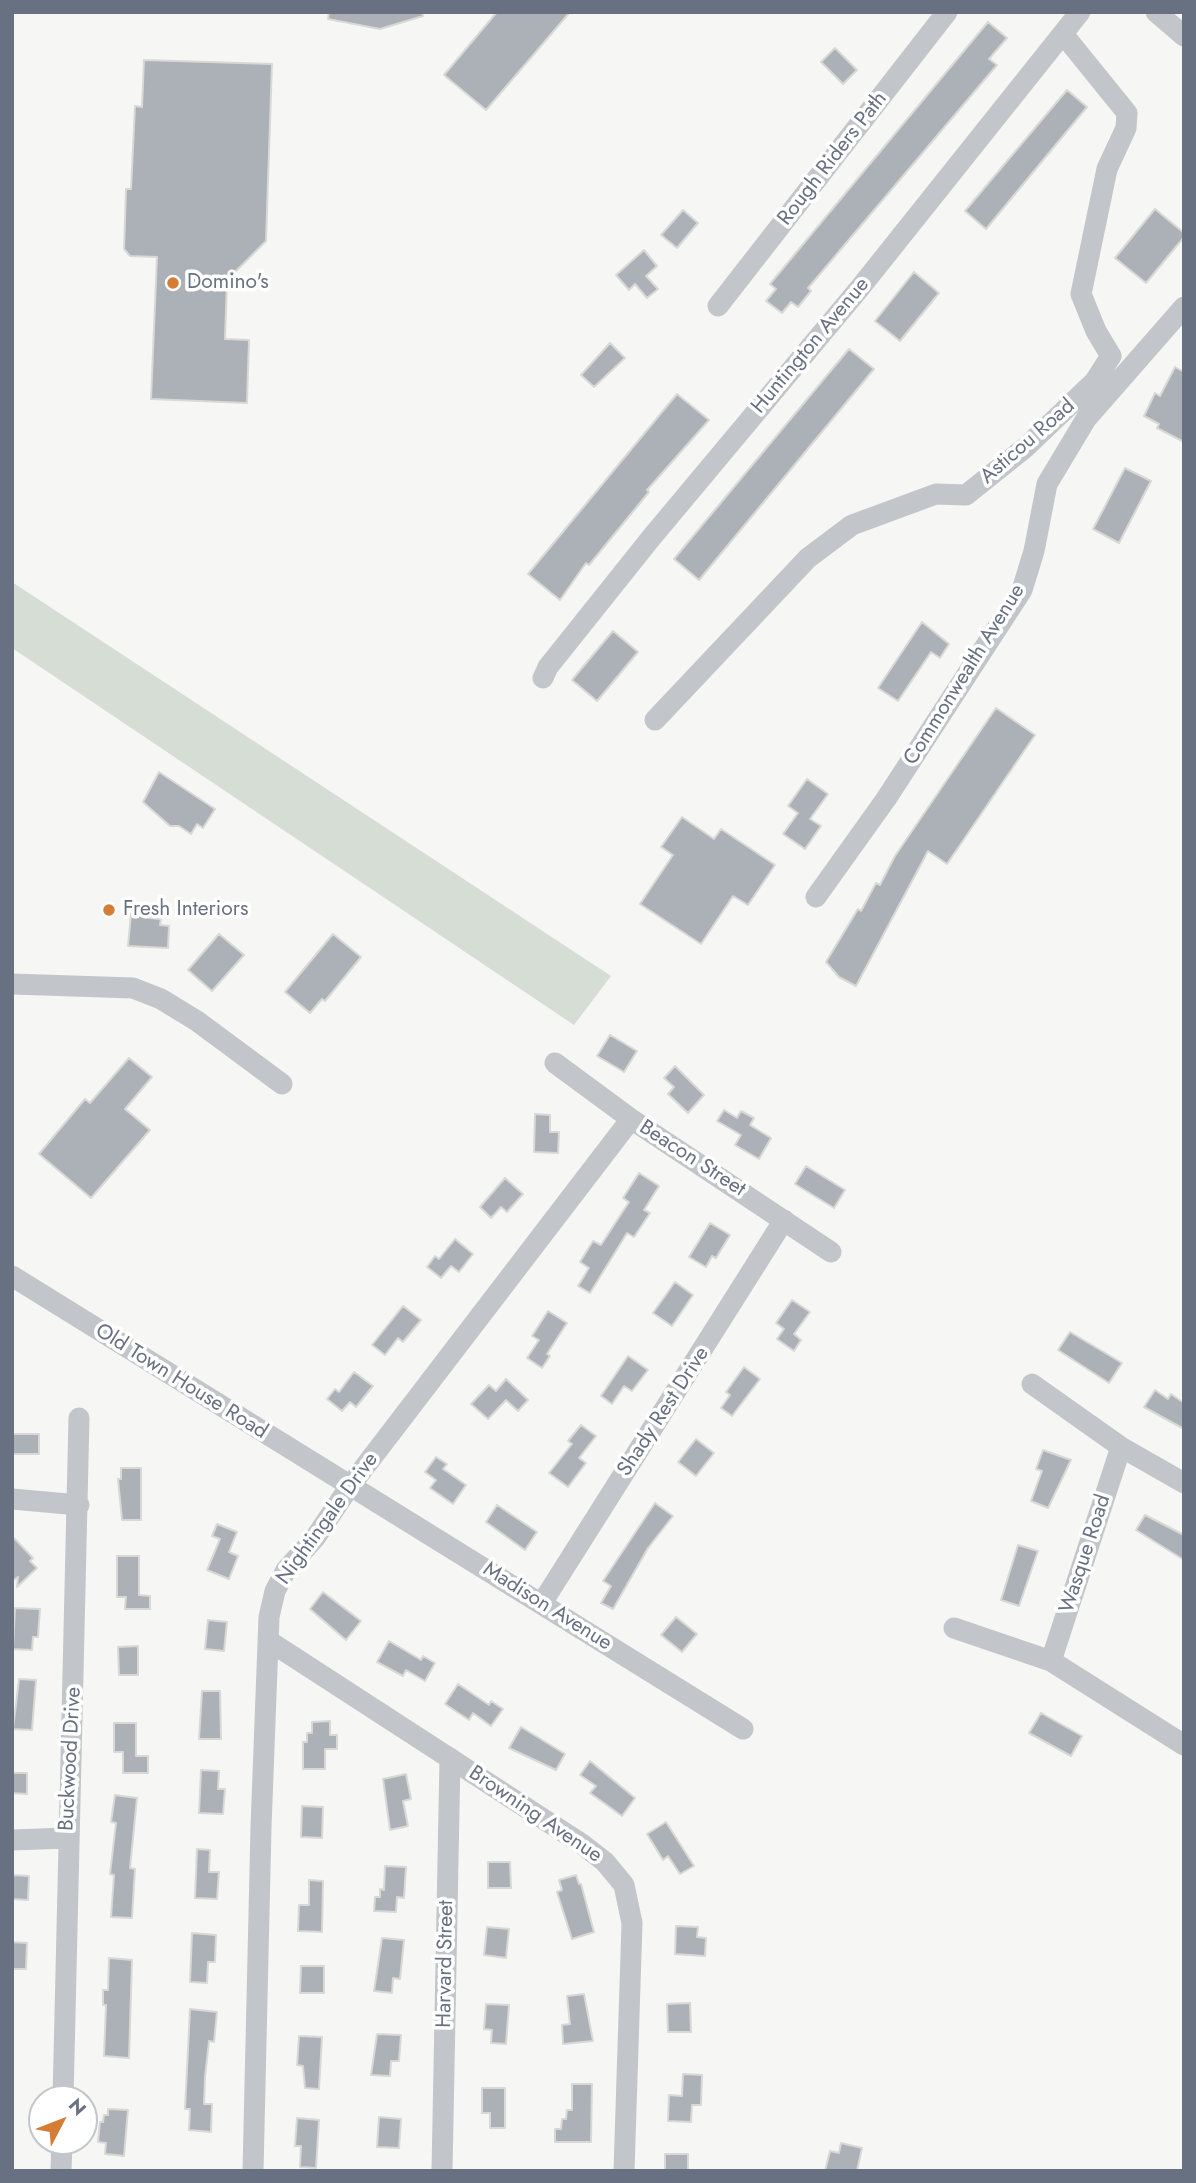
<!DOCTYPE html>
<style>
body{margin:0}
#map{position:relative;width:1196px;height:2183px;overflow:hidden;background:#f6f6f4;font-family:Jost,sans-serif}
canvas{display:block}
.frame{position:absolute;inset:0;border:14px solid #687182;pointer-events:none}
.north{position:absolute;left:28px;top:2085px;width:70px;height:70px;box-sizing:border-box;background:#fff;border:2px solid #c3c6cd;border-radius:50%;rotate:48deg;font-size:19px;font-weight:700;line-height:28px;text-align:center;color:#687182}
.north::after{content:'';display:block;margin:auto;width:24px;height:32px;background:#d57c35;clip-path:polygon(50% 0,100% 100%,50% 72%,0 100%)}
</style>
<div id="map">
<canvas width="1196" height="2183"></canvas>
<div class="frame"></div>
<div class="north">N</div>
</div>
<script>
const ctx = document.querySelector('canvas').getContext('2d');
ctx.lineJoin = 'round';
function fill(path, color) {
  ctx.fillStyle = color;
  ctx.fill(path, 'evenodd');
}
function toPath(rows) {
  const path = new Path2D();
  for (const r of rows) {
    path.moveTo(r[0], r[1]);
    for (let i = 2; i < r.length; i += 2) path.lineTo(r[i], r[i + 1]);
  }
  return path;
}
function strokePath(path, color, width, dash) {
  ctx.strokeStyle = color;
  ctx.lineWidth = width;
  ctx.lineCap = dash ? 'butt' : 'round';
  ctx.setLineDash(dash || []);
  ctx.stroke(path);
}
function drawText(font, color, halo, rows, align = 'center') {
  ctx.font = font + ' Jost,sans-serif';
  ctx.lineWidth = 7;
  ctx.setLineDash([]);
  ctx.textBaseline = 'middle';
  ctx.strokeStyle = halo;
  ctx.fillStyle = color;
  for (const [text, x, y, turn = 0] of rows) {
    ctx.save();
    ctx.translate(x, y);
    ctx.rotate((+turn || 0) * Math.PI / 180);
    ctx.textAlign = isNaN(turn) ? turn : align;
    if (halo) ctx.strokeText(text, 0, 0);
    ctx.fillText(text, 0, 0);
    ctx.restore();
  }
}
fill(toPath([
 [12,582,611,976,574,1025,12,648]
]), '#d6ddd5');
const building = toPath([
 [329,12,422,12,423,16,380,29,328,19,329,12],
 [497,12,570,12,486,110,444,75,497,12],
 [988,22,1007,38,989,59,997,65,808,288,811,291,798,307,791,302,782,313,766,301,776,289,770,284,988,22],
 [835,48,857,70,843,84,821,62,835,48],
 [144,60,272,64,266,241,227,280,225,339,249,340,247,403,151,399,157,257,130,256,124,249,126,189,131,189,135,106,142,107,144,60],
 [1067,90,1087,107,986,229,965,211,1067,90],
 [1155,209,1184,233,1184,237,1146,283,1115,258,1155,209],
 [683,210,698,223,677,248,661,235,683,210],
 [644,250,657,266,646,276,658,289,647,298,635,284,629,290,616,275,644,250],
 [914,272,939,293,900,341,875,321,914,272],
 [610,343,625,358,594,387,581,375,610,343],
 [849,349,874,369,699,580,674,559,849,349],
 [1175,367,1184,372,1184,442,1157,428,1159,424,1144,416,1155,393,1160,396,1175,367],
 [677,394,709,420,647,490,649,492,589,565,586,563,560,600,528,574,677,394],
 [1125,468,1151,481,1119,543,1093,529,1125,468],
 [922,622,949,644,940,658,931,652,898,701,878,688,922,622],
 [613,631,638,652,597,701,572,680,613,631],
 [996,708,1035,735,947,864,928,851,856,986,839,977,826,962,858,909,861,911,876,883,880,885,895,856,996,708],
 [159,772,215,809,203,828,197,824,191,834,179,826,170,826,143,802,159,772],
 [807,779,828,794,810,819,821,826,805,849,783,834,798,813,788,806,807,779],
 [682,817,714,839,721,829,775,865,748,905,733,896,701,944,640,904,673,855,661,847,682,817],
 [131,914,149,914,149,918,161,919,160,925,169,926,168,948,128,946,131,914],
 [219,934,244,955,212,991,188,970,219,934],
 [333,934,361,957,325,1001,322,999,310,1013,285,992,333,934],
 [610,1035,637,1051,624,1072,597,1056,610,1035],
 [129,1058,152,1077,125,1109,150,1130,91,1198,39,1154,85,1099,90,1103,129,1058],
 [675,1066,704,1095,688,1113,668,1094,674,1087,664,1078,675,1066],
 [724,1110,737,1118,741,1111,754,1118,750,1125,771,1138,759,1159,735,1145,741,1135,717,1121,724,1110],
 [535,1114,550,1115,550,1132,559,1132,558,1153,534,1152,535,1114],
 [806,1166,845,1190,834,1208,795,1184,806,1166],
 [639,1173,659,1186,644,1210,650,1213,634,1237,627,1233,590,1293,578,1286,589,1268,580,1262,593,1241,601,1245,629,1202,623,1198,639,1173],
 [505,1178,523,1194,507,1212,501,1207,491,1218,480,1207,505,1178],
 [710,1223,730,1235,716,1258,712,1256,706,1267,689,1257,710,1223],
 [455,1239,473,1254,459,1272,451,1266,441,1278,427,1267,435,1256,439,1259,455,1239],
 [675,1282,693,1295,672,1326,653,1313,675,1282],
 [792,1300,810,1312,794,1334,801,1340,794,1351,777,1339,784,1329,776,1323,792,1300],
 [403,1306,421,1320,403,1342,398,1338,385,1355,372,1345,403,1306],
 [548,1311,567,1323,547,1354,550,1356,542,1368,527,1358,539,1340,532,1336,548,1311],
 [1070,1332,1122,1363,1109,1383,1058,1350,1070,1332],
 [628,1356,648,1370,632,1391,624,1386,612,1404,601,1396,628,1356],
 [744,1367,760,1379,732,1416,721,1408,730,1395,726,1392,744,1367],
 [354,1372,373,1386,356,1407,350,1402,342,1411,327,1399,335,1389,339,1392,354,1372],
 [506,1379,528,1400,518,1411,506,1400,488,1419,471,1404,489,1385,496,1391,506,1379],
 [1155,1390,1168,1399,1171,1394,1184,1403,1184,1429,1144,1407,1155,1390],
 [581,1425,596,1436,579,1458,586,1463,568,1487,549,1473,572,1444,568,1441,581,1425],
 [12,1434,39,1434,39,1454,12,1454,12,1434],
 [696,1439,714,1453,696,1476,678,1462,696,1439],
 [1043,1450,1071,1460,1048,1508,1031,1501,1042,1471,1036,1469,1043,1450],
 [436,1457,447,1464,443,1469,466,1485,453,1504,430,1488,436,1480,425,1472,436,1457],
 [121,1468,141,1468,141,1520,122,1520,118,1479,121,1479,121,1468],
 [655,1503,673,1516,648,1548,613,1609,601,1603,611,1586,603,1581,655,1503],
 [497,1505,537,1532,525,1550,486,1522,497,1505],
 [1145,1515,1184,1535,1184,1560,1136,1530,1145,1515],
 [217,1524,237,1532,229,1552,238,1556,229,1579,207,1570,220,1539,212,1536,217,1524],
 [12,1536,33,1558,30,1561,37,1568,17,1587,18,1577,12,1581,12,1536],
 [1018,1545,1038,1551,1019,1606,1001,1600,1018,1545],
 [117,1556,139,1556,139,1595,150,1596,150,1609,125,1609,126,1597,117,1597,117,1556],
 [323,1592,361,1621,346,1640,310,1609,323,1592],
 [15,1608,40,1609,38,1637,33,1637,32,1650,13,1649,15,1608],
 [676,1617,697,1634,682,1652,661,1635,676,1617],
 [208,1620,227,1622,224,1651,205,1649,208,1620],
 [389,1641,421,1660,423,1656,435,1663,425,1681,406,1670,403,1676,377,1662,389,1641],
 [138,1646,138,1675,119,1675,118,1647,138,1646],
 [19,1679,36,1680,32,1730,13,1729,19,1679],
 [458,1684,489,1705,491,1701,503,1709,491,1726,473,1713,469,1720,445,1704,458,1684],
 [202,1691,220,1691,221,1739,199,1739,202,1691],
 [1041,1713,1082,1736,1071,1756,1029,1733,1041,1713],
 [330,1721,330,1735,337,1735,337,1749,325,1749,325,1769,303,1769,303,1742,307,1742,307,1733,312,1733,312,1722,330,1721],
 [114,1723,136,1723,136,1756,148,1756,148,1773,123,1773,123,1752,114,1752,114,1723],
 [521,1727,565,1754,556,1770,509,1748,521,1727],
 [590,1761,635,1798,622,1816,590,1793,596,1786,580,1775,590,1761],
 [201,1770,219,1771,218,1789,225,1789,223,1814,199,1813,201,1770],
 [12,1773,27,1773,27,1794,12,1793,12,1773],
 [406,1774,411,1799,403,1801,408,1826,390,1830,383,1779,406,1774],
 [115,1795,137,1798,130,1868,135,1869,132,1918,111,1917,114,1875,110,1874,116,1823,111,1822,115,1795],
 [302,1806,323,1807,322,1838,301,1837,302,1806],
 [666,1822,694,1866,680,1874,668,1856,663,1860,647,1834,666,1822],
 [197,1849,210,1850,209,1872,219,1872,217,1899,195,1898,197,1849],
 [488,1862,510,1862,511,1888,488,1888,488,1862],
 [385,1866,406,1867,404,1898,397,1897,396,1912,374,1911,375,1897,380,1897,380,1889,384,1890,385,1866],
 [12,1875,29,1876,28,1900,12,1899,12,1875],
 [576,1875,579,1884,581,1884,594,1932,572,1939,557,1892,562,1890,559,1880,576,1875],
 [309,1880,323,1881,322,1932,298,1931,299,1905,309,1905,309,1880],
 [676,1926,698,1927,697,1937,706,1938,705,1956,675,1954,676,1926],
 [487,1927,509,1929,506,1958,484,1955,487,1927],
 [192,1933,216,1935,215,1962,208,1962,207,1983,190,1982,192,1933],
 [382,1938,404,1940,400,1979,393,1978,392,1993,374,1991,382,1938],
 [12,1942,27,1943,26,1969,12,1969,12,1942],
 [109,1958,132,1960,129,2058,104,2056,106,2005,103,2005,103,1990,108,1990,109,1958],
 [301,1966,324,1966,324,1993,300,1993,301,1966],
 [584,1994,593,2041,563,2044,562,2025,570,2024,567,1996,584,1994],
 [690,2003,691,2032,668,2032,667,2004,690,2003],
 [486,2004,509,2005,506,2044,491,2043,492,2030,484,2029,486,2004],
 [190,2009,217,2012,214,2042,209,2041,205,2077,204,2104,212,2104,211,2132,189,2130,190,2109,185,2109,190,2009],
 [377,2034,401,2035,399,2061,391,2061,390,2076,371,2075,377,2034],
 [299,2036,322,2037,319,2089,305,2088,303,2066,297,2065,299,2036],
 [683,2074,702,2075,701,2105,692,2105,691,2122,668,2121,669,2095,682,2096,683,2074],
 [572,2084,592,2084,591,2142,555,2142,555,2129,561,2129,562,2119,566,2119,567,2110,572,2110,572,2084],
 [482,2088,505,2088,505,2128,490,2128,490,2113,482,2113,482,2088],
 [108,2109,128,2110,124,2156,105,2154,106,2143,98,2142,100,2122,103,2122,104,2115,108,2115,108,2109],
 [379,2117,401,2119,399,2148,377,2147,379,2117],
 [297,2118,319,2120,316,2168,300,2167,301,2146,295,2146,297,2118],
 [841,2143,862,2148,857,2171,825,2171,830,2151,839,2153,841,2143],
 [665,2154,688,2154,688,2171,665,2171,665,2154]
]);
fill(building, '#acb1b7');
strokePath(building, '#d8d8d6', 2);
strokePath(toPath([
 [1156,12,1184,36],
 [718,306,947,12],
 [543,678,548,667,651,538,859,289,1080,12],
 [655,720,808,558,852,525,936,494,966,495,1026,447,1095,381,1111,356,1096,331,1081,294,1107,169,1126,128,1127,113,1063,34],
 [816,897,886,799,1022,590,1034,551,1047,484,1086,419,1184,307],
 [12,984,133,988,161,999,197,1021,282,1084],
 [555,1063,631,1119,831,1252],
 [12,1276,743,1729],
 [1032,1384,1121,1447,1184,1483],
 [12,1499,79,1505],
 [542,1603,784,1220],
 [954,1628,1051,1661,1184,1745],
 [269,1641,582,1844,605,1862,624,1885,632,1923,624,2171],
 [1051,1661,1121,1447],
 [12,1840,68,1838],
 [63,2099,79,1418],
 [61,2171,62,2141],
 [253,2171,261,1827,269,1617,275,1591,286,1570,315,1538,350,1486,631,1119],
 [442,2171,450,1758]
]), '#c2c5c9', 21);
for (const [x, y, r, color] of [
 [173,283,7,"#d57c35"],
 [109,910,7,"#d57c35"]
]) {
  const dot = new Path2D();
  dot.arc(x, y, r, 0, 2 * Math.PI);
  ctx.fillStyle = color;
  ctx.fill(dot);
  strokePath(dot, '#fff', 2.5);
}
drawText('21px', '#687182', '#fff', [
 ["Rough Riders Path",833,159,-52],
 ["Huntington Avenue",811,346,-50],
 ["Asticou Road",1028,442,-41],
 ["Commonwealth Avenue",965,675,-58],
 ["Beacon Street",692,1159,33],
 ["Old Town House Road",181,1382,32],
 ["Shady Rest Drive",664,1412,-57],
 ["Nightingale Drive",328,1519,-54],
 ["Wasque Road",1086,1554,-72],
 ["Madison Avenue",547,1607,32],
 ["Buckwood Drive",71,1759,-87],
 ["Browning Avenue",535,1815,34],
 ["Harvard Street",446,1964,-89]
]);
drawText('21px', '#687182', '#fff', [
 ["Domino's",187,283],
 ["Fresh Interiors",123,910]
], 'left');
</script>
